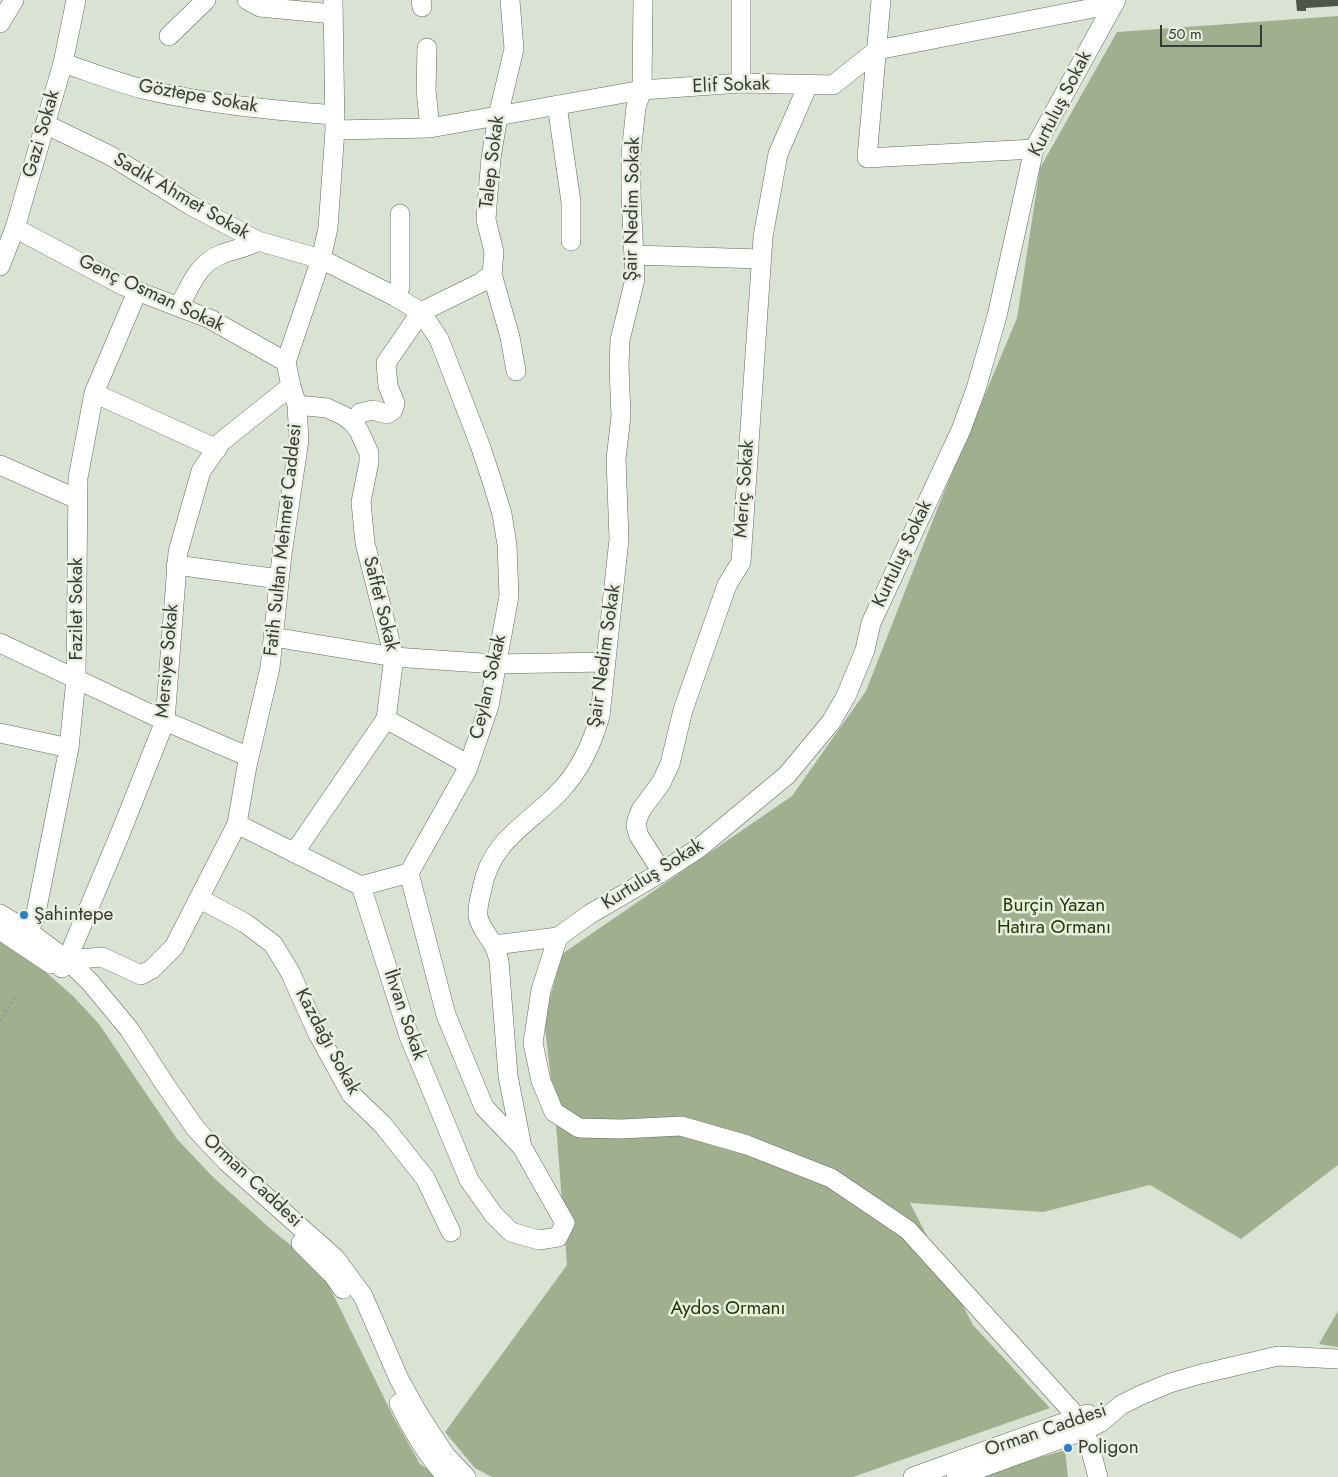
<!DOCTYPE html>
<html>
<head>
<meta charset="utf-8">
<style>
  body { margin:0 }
  #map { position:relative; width:1338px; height:1477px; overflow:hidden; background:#dae2d3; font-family:Jost,sans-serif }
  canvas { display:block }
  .scale { position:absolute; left:1160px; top:25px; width:102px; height:22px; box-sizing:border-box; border:2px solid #383b35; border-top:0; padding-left:6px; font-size:15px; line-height:18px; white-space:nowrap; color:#383b35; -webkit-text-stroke:4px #e8efe0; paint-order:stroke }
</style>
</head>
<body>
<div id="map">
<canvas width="1338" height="1477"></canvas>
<div class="scale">50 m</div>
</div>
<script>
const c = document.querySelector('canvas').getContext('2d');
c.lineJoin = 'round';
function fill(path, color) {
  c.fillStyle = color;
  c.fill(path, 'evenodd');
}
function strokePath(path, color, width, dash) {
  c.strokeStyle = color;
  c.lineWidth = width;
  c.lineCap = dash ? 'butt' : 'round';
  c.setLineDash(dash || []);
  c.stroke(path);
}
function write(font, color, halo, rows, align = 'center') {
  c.font = font + ' Jost,sans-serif';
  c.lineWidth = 5;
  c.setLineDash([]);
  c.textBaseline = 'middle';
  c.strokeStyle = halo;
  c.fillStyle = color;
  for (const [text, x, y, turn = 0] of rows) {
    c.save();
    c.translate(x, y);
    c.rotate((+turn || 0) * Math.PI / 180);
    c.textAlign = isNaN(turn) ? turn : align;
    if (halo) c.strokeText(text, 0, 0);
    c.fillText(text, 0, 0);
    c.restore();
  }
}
fill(new Path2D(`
  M1338 16V1165L1241 1239 1150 1185 1043 1212 910 1203 973 1325 1050 1408 853 1477H492L475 1468 445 1432 567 1265 555 1112 544 1020 562 954 792 796 866 691 940 502 1017 318 1040 168 1117 32Z
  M0 940 31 959 74 997 99 1024 177 1139 213 1177 273 1231 307 1258 328 1284 394 1418 420 1464 439 1477H0Z
  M1338 1311V1347L1319 1344Z
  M1065 1450 1068 1477H974Z`), '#a0b08e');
fill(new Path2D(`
  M1296 0H1338V6L1306 8V11H1297Z`), '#4f5549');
const minor = new Path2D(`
  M247 0 260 7 333 14
  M421 0 422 7
  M881 0 867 158 1034 149
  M0 23 14 0
  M169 36 206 0
  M427 48 426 90 430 128
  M63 63C90 72 116 82 143 89 206 104 271 110 335 115
  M741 83V0
  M557 105 571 202V241
  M45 124 111 156 190 205 258 241 321 259 396 297 421 312 439 339 480 445 491 478 502 514 507 545 509 596 489 706 467 770 409 873 446 1015 484 1107 522 1147
  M335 130 430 128 642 90 741 83 833 85 877 50 1114 4
  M15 228 124 286 210 319 286 362
  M634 255 761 259
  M0 266 15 228 63 63 76 0
  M492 274 510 337 516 371
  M396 297 400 287V214
  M179 307C190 286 198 263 222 254 234 249 246 248 258 241
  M94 393 217 449
  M353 423 360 413 373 410 387 414 393 410 395 403 388 386 386 363 421 312 482 282 492 274 494 252 486 220 487 205 491 158 498 116 514 49 510 0
  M0 465 77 499
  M176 565 279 579
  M273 637 394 657 496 664 606 662
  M0 643 165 721 249 757
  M386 719 469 765
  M0 733 69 748
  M237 824 361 886 409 1036 469 1180 494 1215 511 1232 539 1240 558 1237 565 1223 522 1147 508 1076 499 961C498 956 496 950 494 946 489 936 480 928 478 916 477 908 480 897 482 889 491 839 530 824 561 790 581 769 592 744 600 716L619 539 616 459 621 416 619 366 620 340 635 279 631 195V154L636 107 642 90 643 0
  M294 853 386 719 394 657 365 543 361 502 369 462V453L359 431 353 423 344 416 327 408 297 405
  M662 872 639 836 636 826 637 820 641 810 661 783 670 764 683 710 727 585 741 562 763 237 778 154 808 85
  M361 886 409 873
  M200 899 245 923 273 944 290 972 318 1034 351 1094 383 1125 425 1178 451 1232
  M0 914 28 931 67 960 90 982 129 1029 166 1086 196 1129 227 1162 335 1258 363 1296 399 1379 419 1415 445 1455 466 1477
  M0 930 51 964
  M558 937 541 990 533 1043 541 1081 554 1112 579 1128 621 1129 681 1126 747 1145 831 1178 908 1230 1078 1418 1085 1430 1098 1477
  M22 941 35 918 69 748 76 679 78 478 94 393 137 292
  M494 945 558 937 590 914 662 872 699 848 787 775 831 722 846 696 865 650 871 623 961 430 976 389 997 316 1034 149 1116 0
  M67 960 102 957 141 975 152 969 174 947 237 824 247 766 270 668 282 554 299 440 297 405 291 386 286 362 321 259 328 228 335 130 333 0
  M62 968 67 960 120 834 165 721 178 552 201 471 221 442 291 386
  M301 1243 332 1274 343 1289
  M399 1403C412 1430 426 1455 447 1477
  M913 1477 1088 1414
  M956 1477 1085 1430 1101 1422 1121 1405 1141 1395 1170 1383 1201 1374 1278 1356 1338 1359`);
strokePath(minor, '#636a5d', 20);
strokePath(new Path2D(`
  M0 1021 16 995`), '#959b90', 2.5, [2.5, 2.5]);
strokePath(minor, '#fff', 19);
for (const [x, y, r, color] of [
  [24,915,5,"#2b7dcc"],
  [1068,1448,5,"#2b7dcc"]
]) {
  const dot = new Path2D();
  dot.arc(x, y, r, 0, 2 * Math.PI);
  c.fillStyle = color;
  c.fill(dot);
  strokePath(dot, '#e8efe0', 2);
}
write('19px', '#383b35', '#e8efe0', [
  ["Elif Sokak",731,86,-2],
  ["Göztepe Sokak",198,97,10],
  ["Kurtuluş Sokak",1061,104,-63],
  ["Gazi Sokak",42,134,-74],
  ["Talep Sokak",493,162,-83],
  ["Sadık Ahmet Sokak",181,197,30],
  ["Şair Nedim Sokak",633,209,-89],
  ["Genç Osman Sokak",151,294,25],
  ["Meriç Sokak",745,489,-86],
  ["Fatih Sultan Mehmet Caddesi",284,540,-84],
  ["Kurtuluş Sokak",903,554,-65],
  ["Saffet Sokak",380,604,76],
  ["Fazilet Sokak",77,609,-90],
  ["Şair Nedim Sokak",605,656,-82],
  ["Mersiye Sokak",168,661,-85],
  ["Ceylan Sokak",489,687,-77],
  ["Kurtuluş Sokak",653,875,-32],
  ["İhvan Sokak",404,1015,71],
  ["Kazdağı Sokak",327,1042,62],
  ["Orman Caddesi",252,1181,43],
  ["Orman Caddesi",1046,1431,-19]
]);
write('19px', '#253902', '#e8efe0', [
  ["Burçin Yazan",1054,906],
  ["Hatıra Ormanı",1054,928],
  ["Aydos Ormanı",728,1309]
]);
write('19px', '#383b35', '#e8efe0', [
  ["Şahintepe",34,915],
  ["Poligon",1078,1448]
], 'left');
</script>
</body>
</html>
